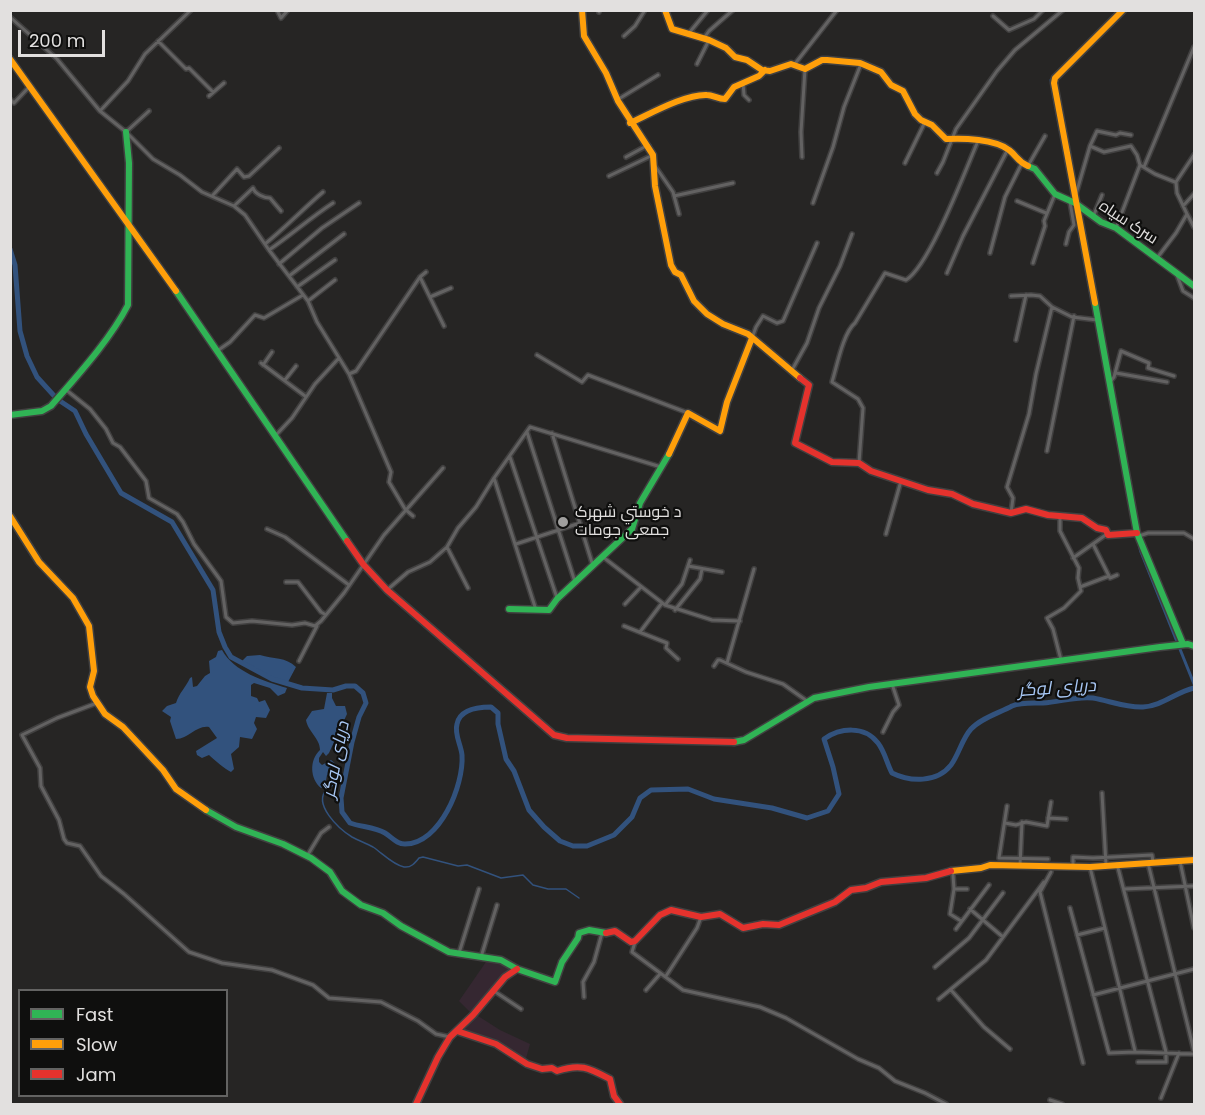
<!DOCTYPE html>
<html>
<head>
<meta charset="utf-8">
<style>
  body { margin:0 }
  #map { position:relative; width:1205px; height:1115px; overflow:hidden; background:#262524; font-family:Poppins,sans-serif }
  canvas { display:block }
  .frame { position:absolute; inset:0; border:12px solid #e2e0df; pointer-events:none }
  .legend { position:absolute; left:18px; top:989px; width:210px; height:108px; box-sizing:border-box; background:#0f0f0e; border:2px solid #636362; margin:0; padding:8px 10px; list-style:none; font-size:18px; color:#e2e0df }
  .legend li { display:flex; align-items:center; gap:12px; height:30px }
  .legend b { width:30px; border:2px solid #636362 }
  .scale { position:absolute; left:18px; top:30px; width:87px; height:27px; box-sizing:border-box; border:3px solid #e2e0df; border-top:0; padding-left:8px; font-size:18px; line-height:21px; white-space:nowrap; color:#e2e0df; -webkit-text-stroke:4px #0f0f0e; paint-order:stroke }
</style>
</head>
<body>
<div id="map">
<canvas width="1205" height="1115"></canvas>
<div class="frame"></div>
<ul class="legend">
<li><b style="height:8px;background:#30b455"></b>Fast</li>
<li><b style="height:8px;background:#ff9f0a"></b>Slow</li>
<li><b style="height:8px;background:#e5322d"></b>Jam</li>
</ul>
<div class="scale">200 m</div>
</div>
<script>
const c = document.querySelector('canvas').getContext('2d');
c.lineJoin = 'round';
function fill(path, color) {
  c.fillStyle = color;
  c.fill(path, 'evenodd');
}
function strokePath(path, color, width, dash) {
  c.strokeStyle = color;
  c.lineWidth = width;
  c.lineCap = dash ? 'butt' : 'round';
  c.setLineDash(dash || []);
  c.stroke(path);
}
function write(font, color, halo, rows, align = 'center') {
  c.font = font + ' Poppins,Cairo,sans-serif';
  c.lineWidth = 4.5;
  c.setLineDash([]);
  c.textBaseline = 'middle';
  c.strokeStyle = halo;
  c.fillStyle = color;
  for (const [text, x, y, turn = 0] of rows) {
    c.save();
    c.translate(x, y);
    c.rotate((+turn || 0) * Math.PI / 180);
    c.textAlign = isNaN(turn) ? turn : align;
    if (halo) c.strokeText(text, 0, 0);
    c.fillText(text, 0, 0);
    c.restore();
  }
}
fill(new Path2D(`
  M488 959H496L517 969 512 972 475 1014 500 1030 530 1044 525 1062 503 1049 457 1031 473 1015 459 1001Z`), '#352731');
fill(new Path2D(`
  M222 650C234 672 264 681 287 688L285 693 278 696 270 688 254 683 251 685V696L257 698 259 702 265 700 270 710 266 718 256 717 254 723 257 729 252 739 240 737 239 747 231 754 234 769 231 772C226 770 213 759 209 755L202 758 197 755 196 751 217 738 209 727C196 725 189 739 176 739L170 721 171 717 162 711 167 706 176 703C179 693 186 687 190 678L192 677 193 687 197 686 205 676 210 673 209 661 216 657 218 651Z
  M260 655C273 659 286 657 296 667L288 682 270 677 241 662 247 656Z
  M327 693H332V698L336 706H345L347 714 329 753 326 756 323 752 319 758V762L322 765 331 760 337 765 332 774 336 780 333 783 330 776 327 775 325 786 321 788C310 779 309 760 320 750 320 738 308 732 306 720L312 711 324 709Z`), '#32527d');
strokePath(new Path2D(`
  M643 136 651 145
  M344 781C339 783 331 785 327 789 312 804 339 829 352 837 359 841 366 843 373 847 382 853 393 865 404 867 411 868 415 863 419 858L423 857 458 866 467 865 501 878 523 875 533 885 548 889H566L579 898`), '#32527d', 1.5);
strokePath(new Path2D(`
  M1106 24 1119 10
  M1060 130 1051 80 1069 61
  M1065 154 1092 301
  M1133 523 1141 552 1194 684`), '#32527d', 3);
strokePath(new Path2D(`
  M10 249 15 265 20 331 27 356 37 377 57 399 75 411 86 434 121 493 172 522 213 590 219 632 225 647 231 657 272 679 302 688 333 690 346 686H355L363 693 366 703 359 717 352 742 341 798 342 812 350 823C361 827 375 827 385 833 392 837 396 844 405 844 440 844 464 785 462 755 461 745 454 734 457 724 460 709 478 707 491 707L498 713V724L506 759 514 771 529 810 544 827 560 841 573 846H587L614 835 632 817 640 798 651 790 688 789 714 799 772 808 807 818 828 811 839 794 833 767 824 739C840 728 864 725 878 743 885 752 887 764 892 773 910 782 937 783 951 765 959 754 962 739 971 729 981 718 999 713 1012 706 1021 702 1033 703 1043 703 1060 702 1076 696 1093 698 1110 701 1127 708 1143 707 1162 706 1176 692 1194 688`), '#32527d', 5);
const street = new Path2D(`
  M277 10 281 18 288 10
  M599 12 600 10
  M993 16 1009 30 1034 19 1043 10
  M10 17 57 59 100 111 126 132 153 159 180 175 202 192 234 206 245 215 269 250 308 301 317 322 349 374 356 371 420 277 426 272
  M689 33 708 10
  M624 36 635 26 645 10
  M704 38 709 31 733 10
  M158 41 186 69 189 68 213 92
  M697 64 709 40
  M794 65 837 10
  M743 83 744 95 749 100
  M209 96 224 83
  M10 99 14 103 30 86
  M617 100 658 75
  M100 111 128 81 145 54 191 10
  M126 132 149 111
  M1090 146 1104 152 1131 146 1137 155 1140 165
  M626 157 648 145
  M802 157 801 132 805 69
  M905 163 925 122
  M1029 164 1045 136
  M655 166 673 192 679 214
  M1144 167 1194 47
  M937 173 943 162 956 129 997 71 1015 50 1063 10
  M609 176 653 155
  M1076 194 1090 146 1097 131 1116 135 1120 133 1131 135
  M213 195 237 169 244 177 249 176 279 148
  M674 196 733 183
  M1017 201 1046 213
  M813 203 833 147 844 107 861 64
  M234 206 253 188C255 194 264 198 270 198L281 211
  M1183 206 1194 194
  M1187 214 1194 227
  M1093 217 1102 195
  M1116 228 1140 165 1155 174 1175 182
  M265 244C286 227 303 209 323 192
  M1066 244 1069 232 1074 225 1070 202
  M269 250C291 235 310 218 333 203
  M990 253 1005 197 1022 163
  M1157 258 1176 233 1187 214 1177 193 1176 182 1194 155
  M1033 263 1045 226 1044 221 1055 194
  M279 264 322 228 359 203
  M947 273 963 236 1008 149
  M1177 275 1183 291 1194 298
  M289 276 344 234
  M420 277 444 326
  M297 287 335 260
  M1011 296 1031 295 1040 296 1052 307 1072 317 1097 320
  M430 297 451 288
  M308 301 335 280
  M752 338 756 327 763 316 777 323 783 321 817 243
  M1016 340 1026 295
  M217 351 230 342 255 315 264 318 303 295
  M537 355 582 382 588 375 688 413
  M261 363 305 396
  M263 365 272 352
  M792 370 807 343 819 308 840 266 852 234
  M1116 373 1167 382
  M349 374 391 472 389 482 405 509 413 516
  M285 380 296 366
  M1110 382 1114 377 1121 351 1149 363 1148 368 1174 376
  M65 389 90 409 106 429 113 443 120 447 146 481 149 498 177 514 183 522 194 544 221 581 226 617 233 623 252 621 292 625 305 623 315 626 321 621
  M527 432 575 582
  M552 433 593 566
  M276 435 292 418 315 384 339 358
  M1047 451 1074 316
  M510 457 557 598
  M859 463 863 408 858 399 832 382C837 366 843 333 855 323L885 273 906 280C930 265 965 171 978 141
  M494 478 536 610
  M1011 513 1013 498 1007 487 1029 414 1036 374 1052 307
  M1060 516V531L1079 568 1078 578 1081 591 1064 608 1047 618 1053 629 1061 660
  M267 529 285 537 349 585
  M886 534 901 481
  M1139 536 1148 533H1184L1194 539
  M516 544 580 523
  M1093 544 1110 578 1117 575
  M447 547 468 588
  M603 557 665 605 712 620 740 621
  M1073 558 1107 534
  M688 566 722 572
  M286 582H298L321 612 326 615
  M1080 587 1109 576
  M387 590 408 572 430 562 447 547 458 528 476 507 494 478 530 427 661 467
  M625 604 641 587
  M665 605 682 584 690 560
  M675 610 700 579 702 569
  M321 621 344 593 384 535 443 468
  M624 626 667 643 666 648 678 659
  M640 632 662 603
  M299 661 317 626
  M727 663 754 569
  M714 666 718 660H720L746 672 783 684 807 701
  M97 703 57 718 22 735 40 768 41 786 59 820 64 839 67 843 80 846 101 876 124 894 189 952 222 963 272 970 313 985 329 998 381 1002 418 1021 436 1034 450 1037
  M883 732 893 712 899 705 892 684
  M1102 793 1106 865
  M1007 806 999 858 1048 859
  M1048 818 1066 819
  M1005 823 1016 825 1026 822 1047 826 1051 802
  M307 856 321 833 329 827
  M1180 861 1194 928
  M1148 863 1194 1051
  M1117 864 1166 1052V1062H1138
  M1020 865 1022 822
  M1073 866V857L1093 858 1152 855 1153 862
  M1090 867 1135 1051
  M1051 872 1040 892 1083 1063
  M953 875 954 889 950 914 961 921
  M954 889H967
  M1124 889 1194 886
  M1070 908 1109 1053 1135 1052 1194 1054
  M970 909 1003 937
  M956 929 989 885
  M1077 935 1105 928
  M635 942 632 952 683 990 760 1007 786 1018 858 1059 879 1068 895 1081 925 1093 946 1104
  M459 953 479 889
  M481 957 497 905
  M935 967 969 938 1003 893
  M666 976 697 928 701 917
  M646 990 660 974
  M951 990 984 1027 1010 1049
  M494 991 521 1009
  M1093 995 1194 969
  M584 997 583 982 594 962 602 933
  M939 999 986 960 1044 882
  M1161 1098 1179 1053
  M1050 1100 1062 1104`);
const fast = new Path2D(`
  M1028 166 1035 169 1055 194 1075 203 1101 222 1116 228 1194 286
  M176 291 347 541
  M1095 303 1137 533 1183 644
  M10 415 42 411 51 406C77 376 110 340 128 305L129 163 126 132
  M509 609 549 610 557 599 632 529 640 503 669 454
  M734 742 744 740 814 698 869 687 1160 647 1188 644 1194 646
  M206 810 236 827 283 844 311 858 330 872 342 891 361 905 383 913 401 926 449 952 501 960 517 969 555 982 562 962 578 938 579 933 589 930 606 933`);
const slow = new Path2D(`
  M582 10 584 36 606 73 618 101 653 155 655 186 671 265 675 272 681 275 694 301 707 314 723 324 748 334 800 378
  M665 10 672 29 709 40 726 48 735 57 747 60 762 70 770 71 791 64 805 69 822 60H827L860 63 881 72 891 85 903 91 915 114 921 120 932 125 946 139C963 138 995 139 1009 150 1017 156 1017 161 1028 166
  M10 59 176 291
  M630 123C650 114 685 94 707 95 713 95 718 99 725 99L734 87 759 76 765 70
  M1095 303 1054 83 1055 78 1123 10
  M669 454 688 413 720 431 727 402 752 338
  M10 516 39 562 73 598 89 626 94 671 90 687 93 696 105 714 123 727 163 770 176 789 206 810
  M951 871 981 868 990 865 1090 867 1194 860`);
const jam = new Path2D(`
  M800 378 809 385 795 443 832 462 859 463 871 471 928 490 952 494 973 504 1011 513 1026 509 1048 515 1082 518 1097 528 1106 530 1108 535 1137 533
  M347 541 363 564 387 590 554 735 567 738 734 742
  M606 933 615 931 631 942 635 941 660 915 671 910 701 917 720 914 743 928 763 924 779 925 835 902 851 890 866 888 881 882 926 878 951 871
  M457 1031 496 1044 527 1064 542 1069 552 1068 557 1071C581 1063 589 1068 610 1079L614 1096 620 1104
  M416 1104 438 1057 450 1037 473 1015 505 977 517 969`);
strokePath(street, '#414040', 6);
strokePath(fast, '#414040', 9);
strokePath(slow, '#414040', 9);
strokePath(jam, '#414040', 9);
strokePath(street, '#636262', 3);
strokePath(fast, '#30b455', 6);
strokePath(slow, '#ff9f0a', 6);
strokePath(jam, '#e5322d', 6);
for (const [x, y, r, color] of [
  [563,522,6,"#a09f9e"]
]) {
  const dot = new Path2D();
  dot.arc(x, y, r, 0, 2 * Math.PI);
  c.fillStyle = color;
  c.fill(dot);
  strokePath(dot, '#0f0f0e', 2);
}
write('16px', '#e2e0df', '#0f0f0e', [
  ["سرک سیاه",1128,223,33]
]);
write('16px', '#e2e0df', '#0f0f0e', [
  ["د خوستي شهرک",575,513],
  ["جمعی جومات",575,531]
], 'left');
write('italic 18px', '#a7c6f3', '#0f0f0e', [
  ["دریای لوگر",1057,689,-4],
  ["دریای لوگر",337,760,-79]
]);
</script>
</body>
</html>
